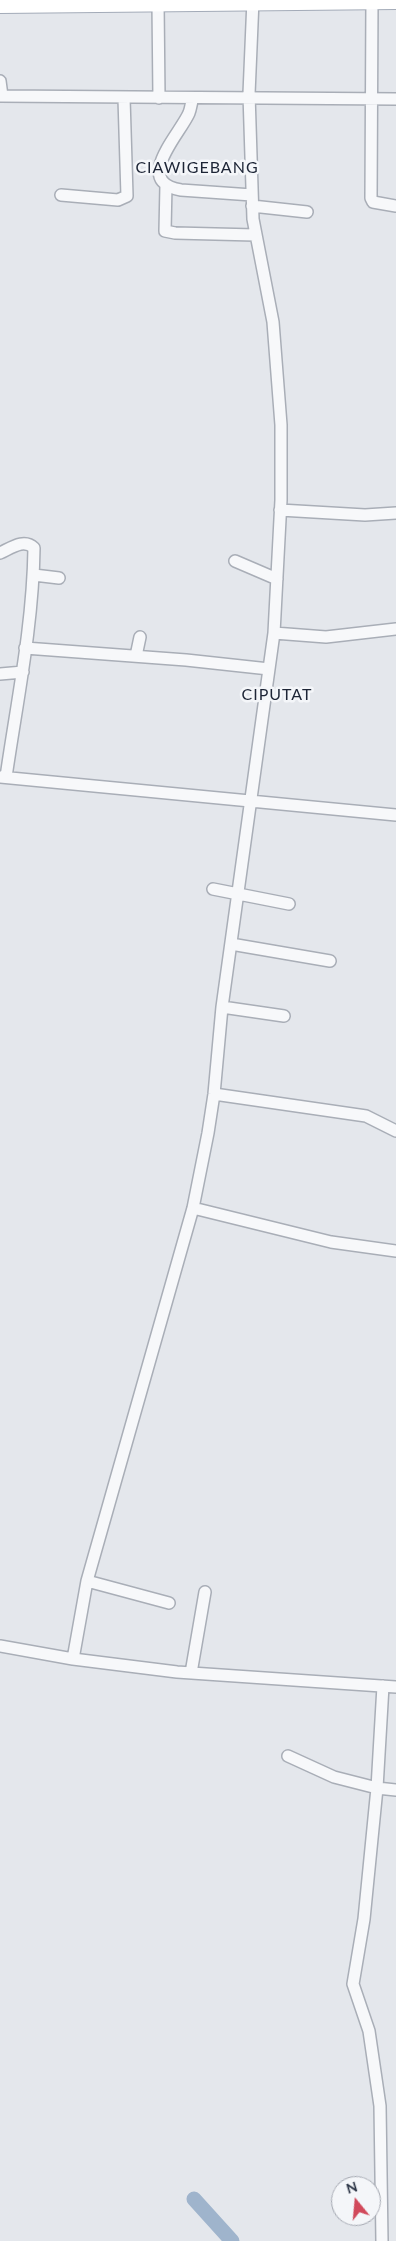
<!DOCTYPE html>
<html>
<head>
<meta charset="utf-8">
<style>
  body { margin:0 }
  #map { position:relative; width:396px; height:2241px; overflow:hidden; background:#e4e7ec; font-family:Lato,sans-serif }
  canvas { display:block }
  .north { position:absolute; left:331px; top:2176px; width:50px; height:50px; box-sizing:border-box; background:#f4f6f9; border:1px solid #a4a8b1; border-radius:50%; rotate:343deg; font-size:14px; font-weight:700; line-height:20px; text-align:center; color:#2b3445 }
  .north::after { content:''; display:block; margin:auto; width:18px; height:22px; background:#d1495b; clip-path:polygon(50% 0,100% 100%,50% 72%,0 100%) }
</style>
</head>
<body>
<div id="map">
<canvas width="396" height="2241"></canvas>
<div class="north">N</div>
</div>
<script>
const c = document.querySelector('canvas').getContext('2d');
c.lineJoin = 'round';
function strokePath(path, color, width, dash) {
  c.strokeStyle = color;
  c.lineWidth = width;
  c.lineCap = dash ? 'butt' : 'round';
  c.setLineDash(dash || []);
  c.stroke(path);
}
function write(font, color, halo, rows, align = 'center') {
  c.font = font + ' Lato,sans-serif';
  c.lineWidth = 5;
  c.setLineDash([]);
  c.textBaseline = 'middle';
  c.strokeStyle = halo;
  c.fillStyle = color;
  for (const [text, x, y, turn = 0] of rows) {
    c.save();
    c.translate(x, y);
    c.rotate((+turn || 0) * Math.PI / 180);
    c.textAlign = isNaN(turn) ? turn : align;
    if (halo) c.strokeText(text, 0, 0);
    c.fillText(text, 0, 0);
    c.restore();
  }
}
strokePath(new Path2D(`
  M194 2199 232 2241`), '#9fb4cc', 15);
const minor = new Path2D(`
  M372 0 371 198 373 202 396 206
  M158 3 159 98
  M0 81 2 96
  M0 96 396 99
  M193 98C191 103 191 108 189 113 180 134 132 182 181 190L252 195
  M166 185 165 231 175 233 255 235
  M61 195 118 200 127 196 124 98
  M252 206 307 212
  M280 510 365 515 396 513
  M0 553C11 548 24 538 34 548 33 625 17 701 6 777
  M235 561 277 579
  M34 575 59 578
  M274 633 326 637 396 629
  M25 648 186 660 269 669
  M136 656 140 637
  M0 674 23 672
  M0 777 396 815
  M213 889 289 904
  M231 944 330 961
  M222 1007 284 1016
  M214 1094 366 1116 396 1131
  M193 1208 331 1242 396 1251
  M87 1581 169 1603
  M0 1646 73 1659 177 1672 396 1687
  M73 1659 87 1581 193 1208 208 1133 214 1094 222 1007 274 633 281 500V425L273 322 253 219 249 94 253 0
  M191 1673 205 1592
  M288 1756 334 1777 377 1788 396 1790
  M382 2241 380 2106 369 2031 353 1984 364 1919 377 1788 383 1686`);
const major = new Path2D(`
  M0 6 396 2`);
strokePath(minor, '#a9aeb7', 14);
strokePath(major, '#a3abb8', 16);
strokePath(minor, '#f7f8fa', 11);
strokePath(major, '#fff', 14);
c.letterSpacing = '1px';
write('16px', '#1d2536', '#f4f6f9', [
  ["CIAWIGEBANG",197,168],
  ["CIPUTAT",277,695]
]);
c.letterSpacing = '0px';
</script>
</body>
</html>
